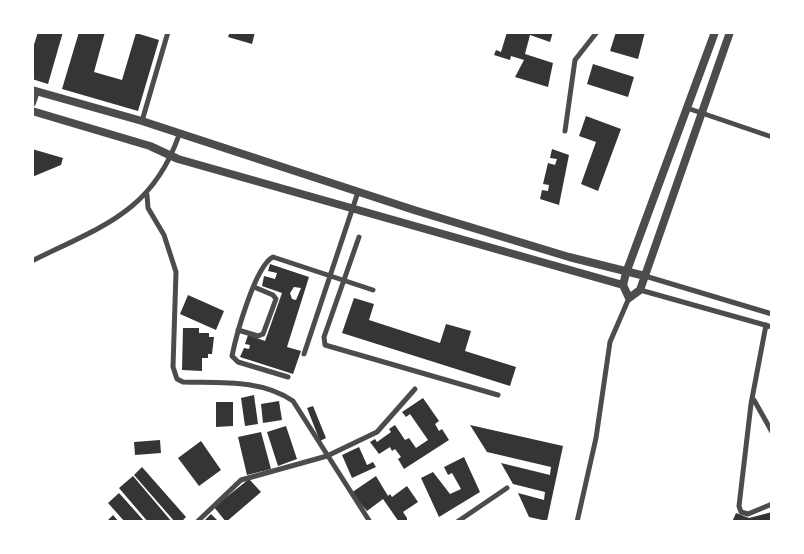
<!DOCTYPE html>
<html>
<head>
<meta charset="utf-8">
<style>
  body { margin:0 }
  #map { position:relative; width:804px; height:554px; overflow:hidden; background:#fff; font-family:Arial,sans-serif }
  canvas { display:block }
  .frame { position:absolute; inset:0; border:34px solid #fff; pointer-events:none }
</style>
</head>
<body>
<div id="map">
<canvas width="804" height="554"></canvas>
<div class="frame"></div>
</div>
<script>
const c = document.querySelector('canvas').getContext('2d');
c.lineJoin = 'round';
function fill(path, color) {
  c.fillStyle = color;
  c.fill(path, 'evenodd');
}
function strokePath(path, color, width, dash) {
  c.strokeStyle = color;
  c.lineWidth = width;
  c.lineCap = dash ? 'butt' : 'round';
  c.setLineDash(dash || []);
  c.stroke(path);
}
fill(new Path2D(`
  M38 32H63L48 84 32 79V51Z
  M79 32H105L94 72 122 80 136 33 159 40 138 111 62 89Z
  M230 32H255L252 44 228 37Z
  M507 32H553L550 42 530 35 525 54 553 63 548 87 515 77 524 60 511 56 510 60 494 55 496 50 501 52Z
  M616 32H645L638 59 610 51Z
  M593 64 634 77 628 97 587 84Z
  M586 116 621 129 598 191 581 184 596 142 579 136Z
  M32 149 63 158 61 165 32 177Z
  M552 149 569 155 559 205 540 199 542 190 548 191 549 185 543 184 548 163 555 165 557 159 550 158Z
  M270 264 309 277 287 347 301 351 293 374 240 357 244 348 249 349 250 345 245 344 248 335 265 341 282 293 262 286 264 276 275 279 277 273 268 271ZM294 287 301 288 296 300 292 299 290 293Z
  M188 295 224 311 216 330 180 314Z
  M354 298 374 304 369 320 440 343 446 324 471 331 465 351 516 367 510 386 342 333Z
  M183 328H199V333H209V337H214L212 354H208V358H202V371L182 370Z
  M254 395 258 424 245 426 241 398Z
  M423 398 439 421 435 424 439 431 442 429 449 440 404 469 398 459 401 457 395 449 392 451 390 447 379 454 370 442 375 439 377 442 391 432 389 429 395 425 405 440 409 438 416 448 428 440 410 414 406 417 402 412Z
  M279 401 282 420 263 423 261 404Z
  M216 402H233V426L216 427Z
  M313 406 326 438 320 441 307 408Z
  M470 425 563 446 547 521 529 517 518 493 544 500 545 492 513 484 501 463 550 475 551 467 487 452Z
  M286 426 297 459 278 466 267 432Z
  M261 432 271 469 247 475 238 437Z
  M160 440 161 453 135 455 134 442Z
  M201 441 221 470 199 486 178 458Z
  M359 447 367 465 373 462 376 467 352 478 342 455Z
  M464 457 480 492 439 517 421 478 433 472 450 494 461 489 452 473 448 475 444 467Z
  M142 467 186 517 181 522H175L134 475Z
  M133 476 172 522H148L119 488Z
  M376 476 388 496 390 494 392 497 407 486 418 502 403 512 407 518V522H399L383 499 367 511 351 493Z
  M249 479 261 492 226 522 214 507Z
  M119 493 145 522H125L108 503Z
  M772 512V522H732L736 513 749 518Z
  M211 514 219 522H203Z
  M113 515 119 522H106Z`), '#353535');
strokePath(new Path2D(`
  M687 108 772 137
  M142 121 168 32
  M565 131 575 60 597 32
  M147 195 148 208 164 235 176 272 173 367 177 379 183 382C220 383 261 379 293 401L370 522
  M359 237 324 337 325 345 498 395
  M32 261C100 227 152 213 179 135
  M645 276 772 314
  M640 290 772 327
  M766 325 751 404 739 506 741 512 748 514 772 504
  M238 330 258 336 263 334 276 299 273 295 254 287
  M304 354 358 192
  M288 377 238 362 232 356C236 336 255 266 273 257L373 290
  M754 400 772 432
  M197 522 241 480 327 456 377 432 415 389
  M457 522 507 488
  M577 522 596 438 610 342 629 298`), '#4c4c4c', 5);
strokePath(new Path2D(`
  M715 32 626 273 623 285 629 298 640 290 730 32
  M32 90 142 121 414 210 569 257 645 276
  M32 103 36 91
  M32 111 150 146 178 159 623 285`), '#4c4c4c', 8);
</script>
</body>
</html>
